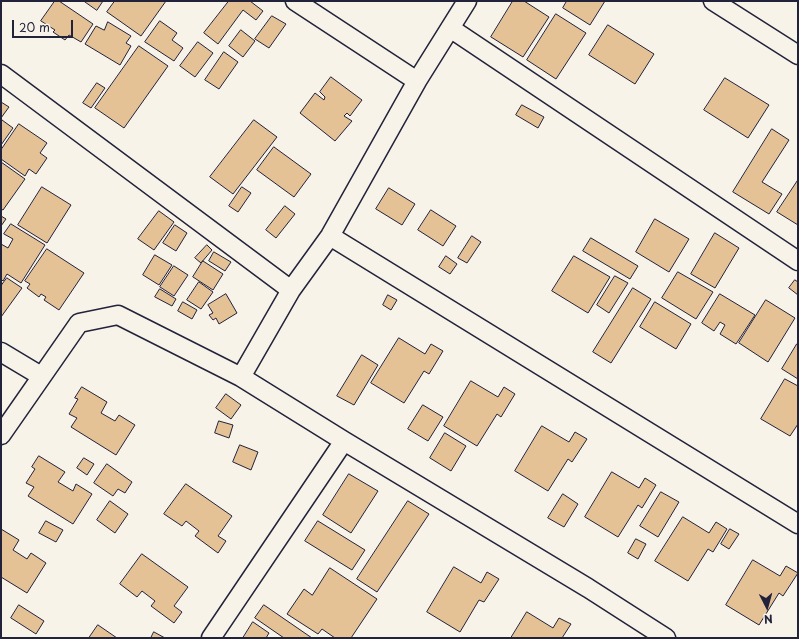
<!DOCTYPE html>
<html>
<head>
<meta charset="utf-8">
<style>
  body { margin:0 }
  #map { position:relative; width:799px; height:639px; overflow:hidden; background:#f7f3e8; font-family:"Playpen Sans",sans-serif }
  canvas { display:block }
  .frame { position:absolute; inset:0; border:2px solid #22223b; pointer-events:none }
  .north { position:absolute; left:747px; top:587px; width:40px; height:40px; -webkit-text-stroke:3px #f7f3e8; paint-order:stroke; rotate:174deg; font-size:11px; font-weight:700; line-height:16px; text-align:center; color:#22223b }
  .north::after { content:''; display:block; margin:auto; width:14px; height:18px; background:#22223b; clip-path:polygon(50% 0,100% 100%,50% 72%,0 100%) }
  .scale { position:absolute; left:12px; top:20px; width:61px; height:18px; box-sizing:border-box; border:2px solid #22223b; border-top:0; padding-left:5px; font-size:12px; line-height:14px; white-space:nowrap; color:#22223b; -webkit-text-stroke:3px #f7f3e8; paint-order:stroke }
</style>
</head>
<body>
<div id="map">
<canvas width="799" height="639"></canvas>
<div class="frame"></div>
<div class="north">N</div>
<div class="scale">20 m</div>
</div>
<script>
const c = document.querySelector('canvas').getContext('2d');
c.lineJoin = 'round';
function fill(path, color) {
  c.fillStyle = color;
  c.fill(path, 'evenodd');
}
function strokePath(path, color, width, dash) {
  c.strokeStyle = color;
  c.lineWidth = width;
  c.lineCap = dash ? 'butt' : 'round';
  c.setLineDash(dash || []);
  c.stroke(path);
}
const building = new Path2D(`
  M55 1H59L93 24 81 42 69 35 65 40 53 32 55 30 41 21Z
  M84 1H103L97 10Z
  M115 1H166L141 36 107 12Z
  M229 1H250L263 11 256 20 243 10 218 44 204 33Z
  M513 1H524L549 17 523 57 491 37Z
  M567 1H605L590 25 563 8Z
  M556 14 586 33 556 79 527 60Z
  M272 16 286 24 269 48 255 39Z
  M160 21 177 33 172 40 183 48 174 61 145 42Z
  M108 22 131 36 126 43 131 46 120 65 85 44 96 26 104 30Z
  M608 25 654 54 635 84 589 55Z
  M241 30 255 41 243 57 229 46Z
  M198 42 213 53 195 77 180 66Z
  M139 46 168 66 124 128 95 108Z
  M224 52 238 62 219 89 205 80Z
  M331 77 362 100 350 116 347 113 344 116 352 121 335 141 300 113 315 93 324 100 325 97 320 92Z
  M725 78 769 105 748 138 704 110Z
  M97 83 105 88 91 108 83 103Z
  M1 102 9 107 1 118Z
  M522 105 544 117 538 128 516 115Z
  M2 120 13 128 1 145V122Z
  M254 120 277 137 233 194 210 177Z
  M19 124 47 143 40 153 47 158 36 174 29 169 25 176 1 159V150Z
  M772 129 789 140 762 182 782 194 769 214 733 192Z
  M274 147 311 174 294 197 257 170Z
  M1 162 25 179 3 210 1 209Z
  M798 180V225L777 212Z
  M42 187 71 205 47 243 18 225Z
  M242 187 251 193 238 212 229 206Z
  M389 188 415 204 402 225 376 209Z
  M285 206 295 214 276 238 266 230Z
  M431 210 456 226 443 246 418 230Z
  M159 211 174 222 154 250 138 239Z
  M1 216 6 219 1 226Z
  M655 219 689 239 669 272 636 252Z
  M11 224 45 245 21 283 7 274 3 281 1 279V244L8 248 13 239 4 234Z
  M175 225 187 233 176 251 163 243Z
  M715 233 739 248 715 288 691 274Z
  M472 236 481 242 467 263 458 258Z
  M591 238 638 266 630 279 583 251Z
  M207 245 212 250 201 263 195 258Z
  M47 249 84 273 59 310 44 300 46 297 41 294 39 297 27 288 30 284 25 281Z
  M214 252 231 262 225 271 209 261Z
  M155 255 172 265 159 285 143 275Z
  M446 256 457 264 450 274 439 267Z
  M574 256 610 277 588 313 552 291Z
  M203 261 223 274 213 290 193 277Z
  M174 266 188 275 174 296 160 287Z
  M678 272 713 292 696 319 662 298Z
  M615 276 628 283 609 313 597 305Z
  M7 278 22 288 1 317V286Z
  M795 280 798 282V295L789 288Z
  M199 282 213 292 201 309 187 300Z
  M633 288 651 299 611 363 593 352Z
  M160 289 176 299 172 306 155 297Z
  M226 294 237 313 219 324 216 318 213 320 209 315 213 313 208 305Z
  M720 294 755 315 736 344 720 334 725 325 720 322 714 331 702 323Z
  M388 295 397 300 391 310 383 305Z
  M766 300 795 318 768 362 739 343Z
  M183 302 197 310 192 319 178 311Z
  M655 302 691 324 676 349 640 327Z
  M399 338 425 354 431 344 443 351 429 374 424 371 404 403 371 383Z
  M797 344H798V379L782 369Z
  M362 355 378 365 354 405 337 396Z
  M785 379 798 386V424L790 436 761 419Z
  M471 381 498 397 504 387 515 394 501 417 497 414 477 446 444 426Z
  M82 387 107 402 101 413 115 421 119 415 135 425 116 455 71 427 77 418 69 414 78 399 75 398Z
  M226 394 241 405 231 419 216 408Z
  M423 405 443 417 428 441 408 429Z
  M219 421 233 425 229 438 215 433Z
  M542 426 569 442 575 432 587 439 572 462 568 459 548 491 515 471Z
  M445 433 466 446 451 471 430 458Z
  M240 445 258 452 251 470 233 462Z
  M39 456 65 472 58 482 73 491 76 484 92 494 73 524 28 496 34 487 26 483 35 469 32 467Z
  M84 458 94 464 87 475 77 468Z
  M107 464 132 482 125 493 118 489 113 496 94 483Z
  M612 472 639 488 645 478 656 485 642 508 638 505 618 537 585 517Z
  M349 474 378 491 351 533 323 515Z
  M186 484 232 516 218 536 226 541 218 553 195 536 199 531 186 521 182 526 164 514Z
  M661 492 679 502 658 537 640 526Z
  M563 494 578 504 564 527 548 518Z
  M110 501 128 514 115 533 97 520Z
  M408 501 429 514 377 592 357 579Z
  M683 517 709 533 716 522 727 529 713 552 708 549 688 581 655 561Z
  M46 521 63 530 56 542 39 533Z
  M318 521 365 550 352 570 305 541Z
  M1 529 19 540 13 550 27 559 31 553 46 563 27 593 1 577Z
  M730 529 739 534 729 549 721 544Z
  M636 539 646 544 638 559 628 553Z
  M142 554 188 587 174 606 182 612 174 623 151 606 155 601 142 591 137 597 120 584Z
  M753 560 780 576 786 566 798 573 783 596 779 593 759 625 726 605Z
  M454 567 481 583 487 572 499 579 484 602 479 600 460 632 427 612Z
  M330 568 377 599 351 638H335L322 629 318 634 287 614 304 589 312 595Z
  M19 605 44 621 36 634 11 618Z
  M264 605 312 638H284L255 618Z
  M527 612 553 628 559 618 571 624 562 638H511Z
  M253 622 269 633 266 638H243Z
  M98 625 117 638H89Z
  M154 632 165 638H151Z`);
fill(building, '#e5c196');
strokePath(building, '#22223b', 1);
const street = new Path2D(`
  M295 1 417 81
  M713 1 798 55
  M450 28 798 261
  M1 74 291 290
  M330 236 798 524
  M1 352 41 376
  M241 377 291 290 330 236 417 81 467 1
  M1 435 79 323 118 315 241 377 344 441 588 588 666 638
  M211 638 344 441`);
strokePath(street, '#22223b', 21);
strokePath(street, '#f7f3e8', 18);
</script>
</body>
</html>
